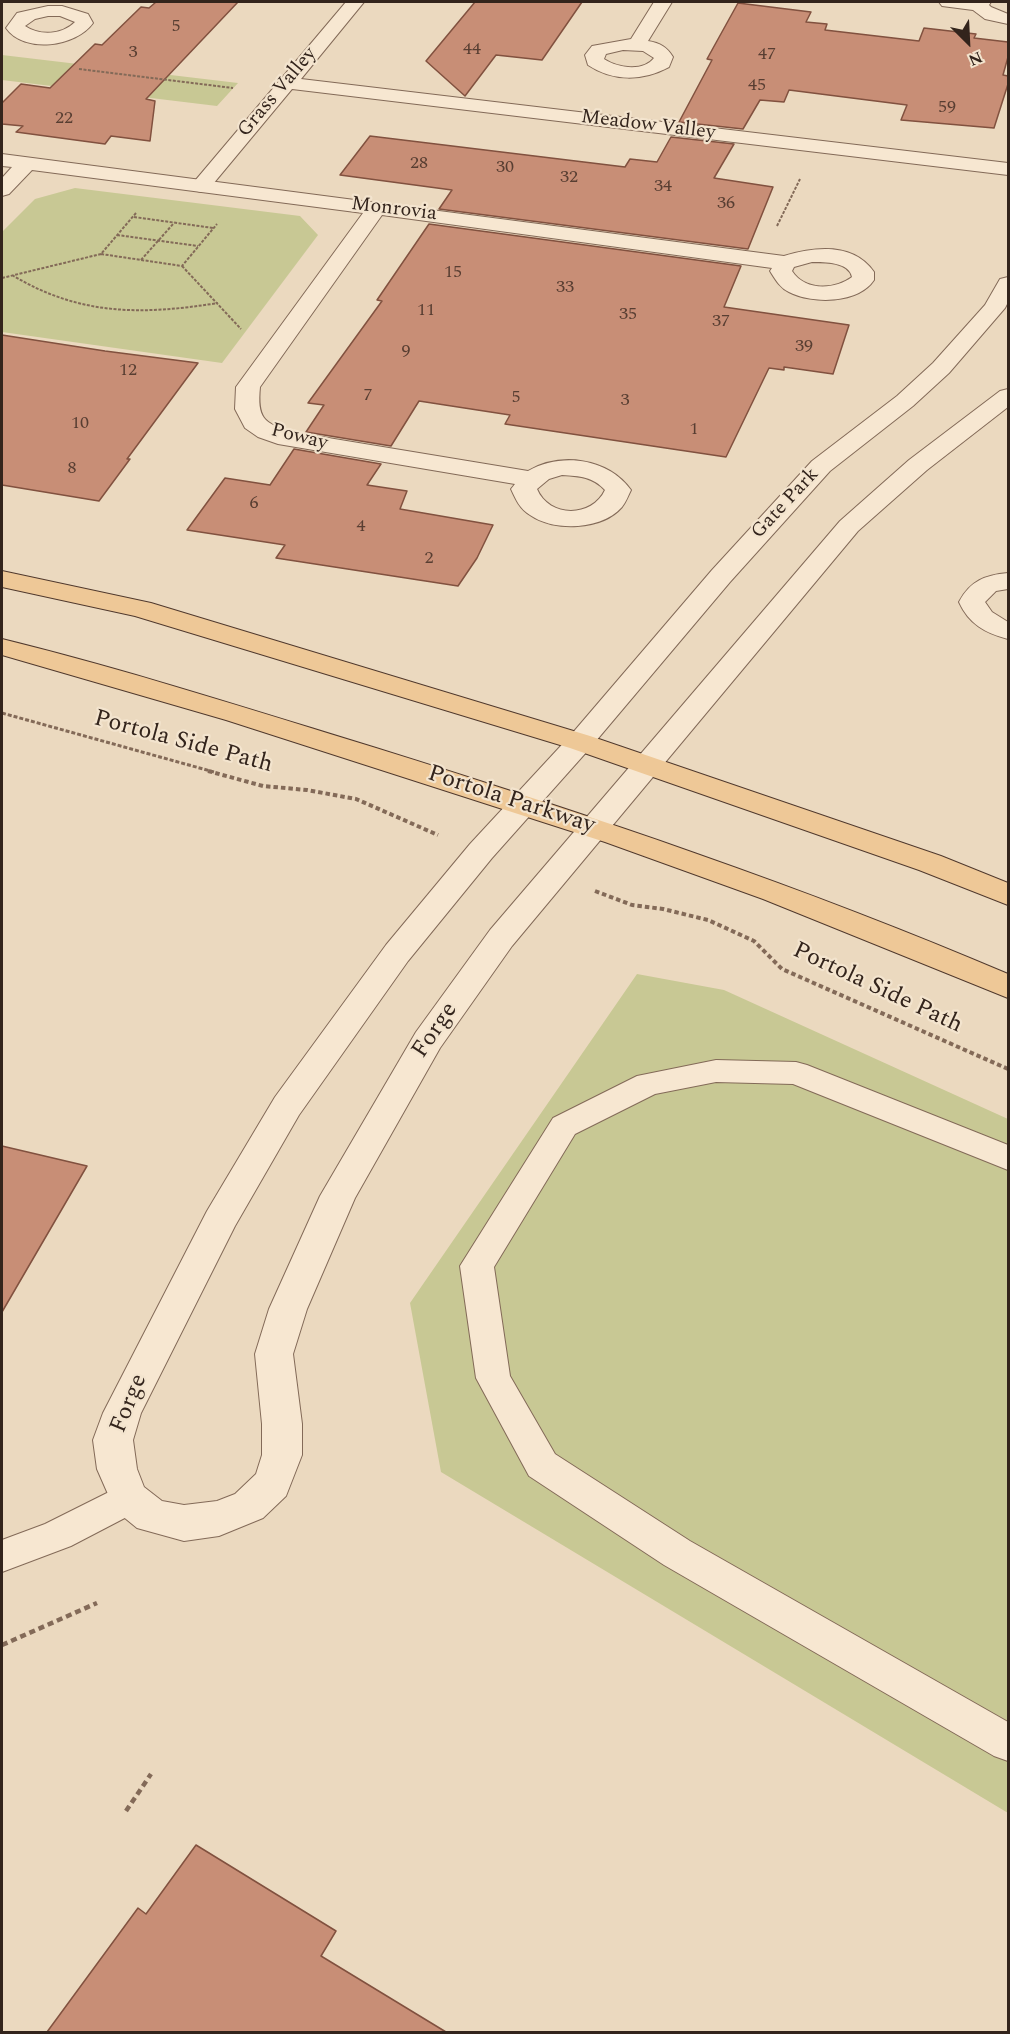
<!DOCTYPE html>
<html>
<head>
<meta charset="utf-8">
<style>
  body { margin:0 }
  #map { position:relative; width:1010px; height:2034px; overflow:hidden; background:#ebd9bf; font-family:Spectral,serif }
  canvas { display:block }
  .frame { position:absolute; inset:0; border:3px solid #33241c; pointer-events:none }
  .north { position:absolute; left:938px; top:12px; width:60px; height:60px; -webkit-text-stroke:4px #f3e4ce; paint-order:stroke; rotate:156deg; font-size:16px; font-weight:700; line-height:24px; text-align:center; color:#33241c }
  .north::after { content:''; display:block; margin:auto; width:21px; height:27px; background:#33241c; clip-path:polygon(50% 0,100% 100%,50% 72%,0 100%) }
</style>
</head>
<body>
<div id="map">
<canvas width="1010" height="2034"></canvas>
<div class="frame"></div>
<div class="north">N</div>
</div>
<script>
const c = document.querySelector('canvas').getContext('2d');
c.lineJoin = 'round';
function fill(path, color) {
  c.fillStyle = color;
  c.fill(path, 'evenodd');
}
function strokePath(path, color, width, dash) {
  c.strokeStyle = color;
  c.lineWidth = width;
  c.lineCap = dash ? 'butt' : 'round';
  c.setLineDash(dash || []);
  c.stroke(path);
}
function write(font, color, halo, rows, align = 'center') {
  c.font = font + ' Spectral,serif';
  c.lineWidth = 4.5;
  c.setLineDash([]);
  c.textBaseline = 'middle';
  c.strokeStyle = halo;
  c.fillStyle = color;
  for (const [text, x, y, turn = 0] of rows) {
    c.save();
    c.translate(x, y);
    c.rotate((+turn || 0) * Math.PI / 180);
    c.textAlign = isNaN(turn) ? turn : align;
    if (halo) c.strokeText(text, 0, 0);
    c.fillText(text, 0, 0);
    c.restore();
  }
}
fill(new Path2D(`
  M2 55 238 83 217 106 2 80Z
  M75 188 300 216 318 235 222 363 2 332V232L35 199Z
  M637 974 724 990 1008 1119V1813L441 1472 410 1303Z`), '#c8c894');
const building = new Path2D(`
  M156 2H238L146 99 155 101 150 141 111 136 105 144 16 132 23 126 2 124V103L21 84 50 88 95 44 102 45 141 7 149 8Z
  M475 2H582L542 60 496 55 465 96 426 61Z
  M738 3 811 12 806 22 827 24 825 30 919 41 924 28 976 34 974 38 1008 42V57L1003 75 1008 76V84L994 128 901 120 907 105 789 90 784 102 760 100 743 129 679 122 712 60 707 59Z
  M370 136 625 167 630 159 657 162 671 137 734 144 714 178 773 187 748 249 439 209 452 190 340 175Z
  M429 224 741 266 724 307 849 325 833 374 784 367V370L769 368 726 457 505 424 510 415 419 401 391 446 306 432 324 405 308 403 382 301 377 300Z
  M2 335 105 351 198 363 127 459H130L99 501 2 485Z
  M294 449 381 464 367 485 407 491 400 509 493 525 477 558 458 586 276 558 285 545 187 530 225 478 270 485Z
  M2 1146 87 1166 2 1312Z
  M196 1845 336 1931 321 1956 446 2032H47L138 1908 146 1914Z`);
fill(building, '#c88e76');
strokePath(building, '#81513f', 1.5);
const service = new Path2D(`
  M716 1060 796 1062 807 1065 1008 1145V1170L793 1084 716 1082 655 1094 575 1134 494 1267 510 1376 555 1454 690 1541 1008 1722V1761L994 1756 664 1565 529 1476 476 1378 460 1266 553 1118 637 1076Z
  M129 1482 142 1487 147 1498 142 1509 71 1546 2 1572V1540L45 1524Z`);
const minor = new Path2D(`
  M654 2H672L648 41C660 43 667 47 673 57L669 67C643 81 613 82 588 65L585 55 592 46 631 39ZM623 50 643 51 654 58C643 72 618 68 604 59L606 54Z
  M939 2H991L989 5 991 7 1008 14V24L985 19 973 10 942 6Z
  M48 6H62L88 14 93 23C76 47 24 54 6 28L17 13ZM48 16H60L75 22C62 35 40 36 25 26L35 19Z
  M2 154 784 256C814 247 853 242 874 272V280C858 304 812 304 789 292 780 288 775 279 770 271L772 268 382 215 260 387C257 418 263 423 292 432L528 471C561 452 608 458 631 490 628 496 626 502 622 507 602 530 554 532 530 515 520 509 516 500 511 489L515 484 278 444 258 437 245 428 235 409 236 387 363 213 32 170 9 194 2 196V178L12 167 2 166ZM812 262C825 262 849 262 852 277 834 290 805 291 792 271L794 267ZM562 475C580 476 593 477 605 490 592 518 549 518 537 489L549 479Z
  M1008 573V589L996 591 985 602 992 612 1008 622V639C985 633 969 624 959 602 970 581 985 575 1008 573Z`);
const tertiary = new Path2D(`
  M346 2H364L301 79 1008 163V175L292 89 208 190 201 192 194 190 191 186 194 182Z
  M1008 277V302L1005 308 949 373 913 406 830 471 730 582 590 748 492 858 408 961 299 1115 235 1226 141 1413 133 1440 137 1469 144 1487 162 1501 184 1505 217 1501 235 1494 256 1474 262 1455V1424L255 1354 269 1309 320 1196 416 1032 490 930 840 521 909 460 1000 391 1008 389V407L927 470 858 531 512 946 440 1048 355 1198 307 1309 293 1354 302 1424V1455L286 1496 263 1518 219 1536 184 1541 137 1528 115 1510 97 1469 93 1440 103 1413 207 1211 275 1097 386 945 470 844 570 736 712 570 812 461 897 396 933 363 985 305 1000 279Z`);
const primary = new Path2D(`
  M2 571 151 603 590 736 941 856 1008 883V905L919 870 570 748 135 616 2 587Z
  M2 639C128 670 252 710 376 748 590 815 802 886 1008 974V998L763 899 605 842 226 720 2 655Z`);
strokePath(service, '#836a58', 2);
strokePath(minor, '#836a58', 2);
strokePath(tertiary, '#836a58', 2);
strokePath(primary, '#50392d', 2);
strokePath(new Path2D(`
  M79 69 233 88
  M136 213 101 254 182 266 217 224
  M134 217 213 228
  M777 226 800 179
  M117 235 198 246
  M141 260 174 223
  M182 266 241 329
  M12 275C80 316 142 315 218 303
  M2 278 101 254`), '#836a58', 2, [3, 1.5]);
strokePath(new Path2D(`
  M2 713 214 772`), '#836a58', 3, [4, 2]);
strokePath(new Path2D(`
  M208 771 263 786 307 790 356 799 438 835
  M595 891 632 905 663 909 708 920 754 941 782 969 1008 1069`), '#836a58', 4, [4.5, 3]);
strokePath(new Path2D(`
  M2 1645 97 1603
  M126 1811 151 1774`), '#836a58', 4.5, [6, 4]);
fill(service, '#f7e7d1');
fill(minor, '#f7e7d1');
fill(tertiary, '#f7e7d1');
fill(primary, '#eec897');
write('18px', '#583e32', null, [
  ["5",176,27],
  ["44",472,50],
  ["3",133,53],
  ["47",767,55],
  ["45",757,86],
  ["59",947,108],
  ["22",64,119],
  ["28",419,164],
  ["30",505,168],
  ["32",569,178],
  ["34",663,187],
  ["36",726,204],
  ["15",453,273],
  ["33",565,288],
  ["11",426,311],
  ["35",628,315],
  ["37",721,322],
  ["39",804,347],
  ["9",406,352],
  ["12",128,371],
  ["7",368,396],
  ["5",516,398],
  ["3",625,401],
  ["10",80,424],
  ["1",694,430],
  ["8",72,469],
  ["6",254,504],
  ["4",361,527],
  ["2",429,559]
]);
write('20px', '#33241c', '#f3e4ce', [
  ["Grass Valley",278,93,-50],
  ["Meadow Valley",648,126,7],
  ["Monrovia",394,210,7],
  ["Poway",299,438,14],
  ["Gate Park",786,504,-47]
]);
write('24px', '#33241c', '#f3e4ce', [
  ["Portola Side Path",183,743,15],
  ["Portola Parkway",511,801,18],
  ["Portola Side Path",877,989,25],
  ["Forge",436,1031,-56],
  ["Forge",130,1404,-68]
]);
</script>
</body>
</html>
